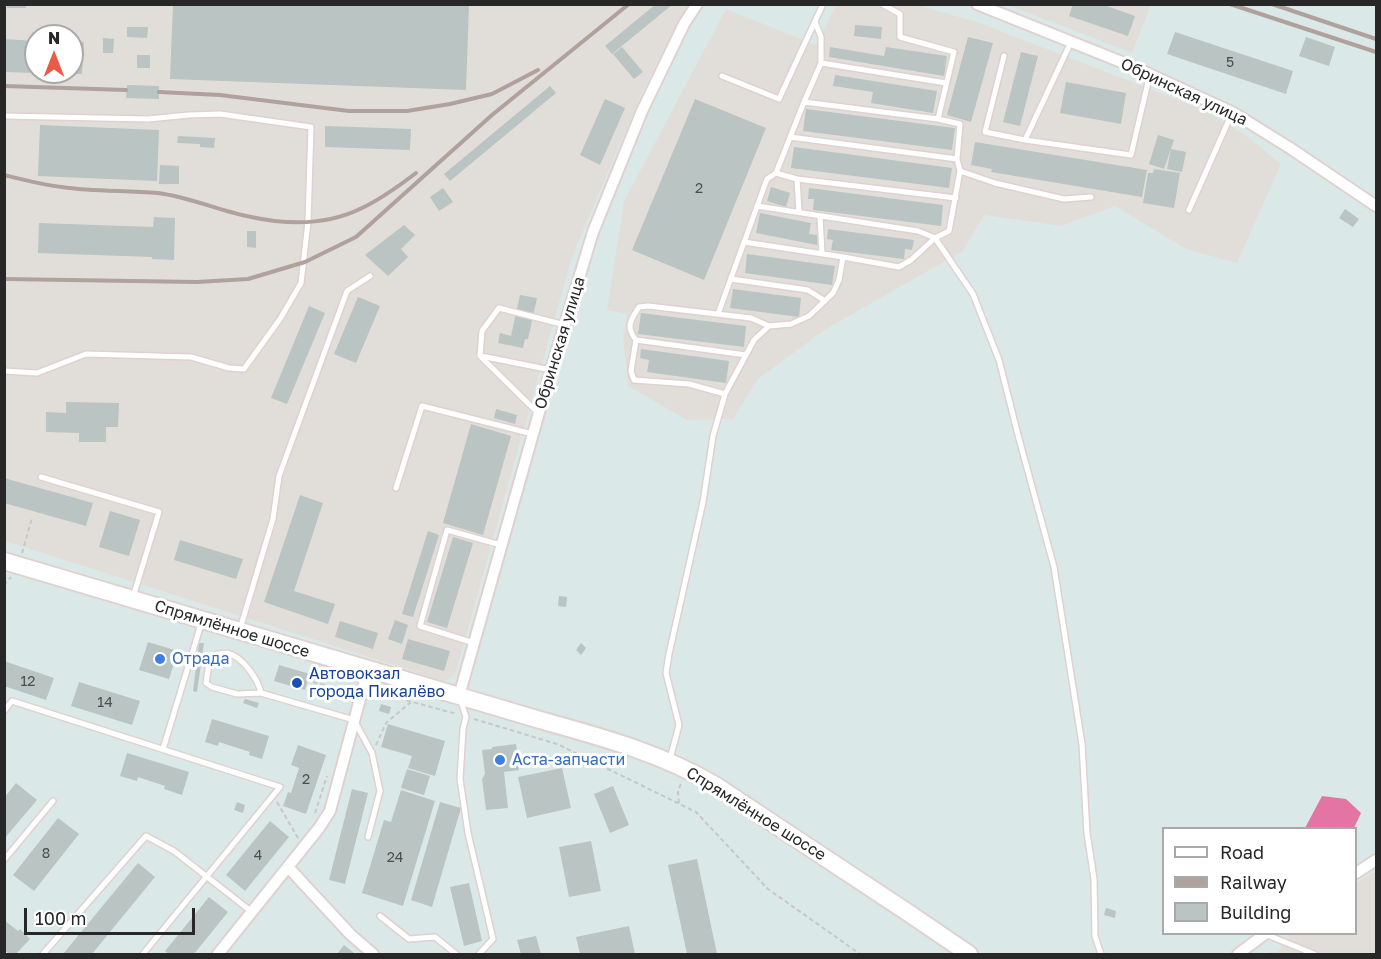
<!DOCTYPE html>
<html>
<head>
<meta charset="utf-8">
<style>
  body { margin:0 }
  #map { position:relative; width:1381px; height:959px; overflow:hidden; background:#dae9e7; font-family:"Golos Text",sans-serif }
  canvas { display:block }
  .frame { position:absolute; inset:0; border:6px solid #272727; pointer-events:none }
  .legend { position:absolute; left:1162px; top:827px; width:195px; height:108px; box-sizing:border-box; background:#fff; border:2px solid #a9a9a9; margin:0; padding:8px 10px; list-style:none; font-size:18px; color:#272727 }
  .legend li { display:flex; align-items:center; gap:12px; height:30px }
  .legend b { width:30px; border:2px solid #a9a9a9 }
  .north { position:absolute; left:24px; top:24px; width:60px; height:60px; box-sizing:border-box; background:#fff; border:2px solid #a9a9a9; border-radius:50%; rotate:0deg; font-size:16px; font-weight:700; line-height:24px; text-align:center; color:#272727 }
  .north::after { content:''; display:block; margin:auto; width:21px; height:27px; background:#e95b46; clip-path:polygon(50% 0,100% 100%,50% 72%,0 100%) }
  .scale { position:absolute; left:24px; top:908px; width:171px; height:27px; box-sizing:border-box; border:3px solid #272727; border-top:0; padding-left:8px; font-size:18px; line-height:21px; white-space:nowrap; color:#272727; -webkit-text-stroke:4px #fff; paint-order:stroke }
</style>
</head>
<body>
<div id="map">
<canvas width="1381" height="959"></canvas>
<div class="frame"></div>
<ul class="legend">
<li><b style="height:8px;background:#fff"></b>Road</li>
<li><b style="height:8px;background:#b0a19d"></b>Railway</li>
<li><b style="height:16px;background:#b9c4c3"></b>Building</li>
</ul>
<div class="north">N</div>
<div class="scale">100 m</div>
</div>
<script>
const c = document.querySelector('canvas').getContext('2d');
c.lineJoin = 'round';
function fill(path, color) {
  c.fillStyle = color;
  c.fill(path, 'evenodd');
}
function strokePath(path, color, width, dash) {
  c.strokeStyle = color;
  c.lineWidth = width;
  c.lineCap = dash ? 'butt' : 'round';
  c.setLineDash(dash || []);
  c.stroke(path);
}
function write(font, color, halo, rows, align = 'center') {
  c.font = font + ' "Golos Text",sans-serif';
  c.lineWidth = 6;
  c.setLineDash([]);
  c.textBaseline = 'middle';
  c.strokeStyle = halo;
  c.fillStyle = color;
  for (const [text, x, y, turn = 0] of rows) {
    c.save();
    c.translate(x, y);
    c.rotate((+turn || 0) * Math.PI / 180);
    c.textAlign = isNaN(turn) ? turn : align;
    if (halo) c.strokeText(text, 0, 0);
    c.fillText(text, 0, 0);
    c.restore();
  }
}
fill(new Path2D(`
  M5 5H687L643 90 572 257 455 675 444 681 5 541ZM36 36H72V72H36Z
  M836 5H917L977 22 1202 109 1244 134 1281 164 1237 263 1186 249 1115 206 1061 226 984 215 963 251 826 329 758 379 733 419 687 420 628 386 623 337 627 314 607 310 624 201 726 9 816 45Z
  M1008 5H1151L1132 53Z
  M1376 871V954H1267L1270 951 1277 953 1290 934H1356V883Z`), '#e1deda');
fill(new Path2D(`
  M1322 796 1346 799 1361 813 1354 828H1305Z`), '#e374a3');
fill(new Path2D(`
  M7 4H26V8H7Z
  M656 4H673L612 54 605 46Z
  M1073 4H1101L1135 16 1128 36 1069 16Z
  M173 5H469L466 90 170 79Z
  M855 25 882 27 881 39 854 36Z
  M127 27H148L147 38 127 37Z
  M1175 32 1293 71 1286 94 1167 54Z
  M968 37 993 43 971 122 947 115Z
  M1306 37 1335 47 1329 66 1299 56Z
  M103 38 114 39 113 53H103Z
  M4 39 36 41V73L4 72Z
  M72 42H84L82 74H67V72H72Z
  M622 47 643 72 634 79 613 54Z
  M830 47 884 56 886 47 947 56 944 76 829 57Z
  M1021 52 1038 56 1020 126 1003 122Z
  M137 55H150V68H137Z
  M835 75 937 91 933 113 871 103 873 92 833 86Z
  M1066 82 1126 93 1121 124 1060 113Z
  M127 85 159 86V99L126 98Z
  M550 86 556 93 450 181 444 174Z
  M605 99 625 108 600 165 580 155Z
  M695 99 766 128 704 280 632 250Z
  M806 109 955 128 952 150 803 131Z
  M40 125 159 130 157 181 38 176Z
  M325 126 411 129 410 150 325 147Z
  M1158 135 1174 140 1164 169 1149 164Z
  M178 136 215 138 214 148 200 147V144L177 143Z
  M975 142 1147 170 1142 197 991 172 992 169 971 165Z
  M794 147 952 168 949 188 791 168Z
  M1171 149 1186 152 1182 172 1167 169Z
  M160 165 179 166V184H159Z
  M1154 169 1180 173 1174 208 1143 203 1148 173H1153Z
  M771 187 790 193 786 207 767 201Z
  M443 188 453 202 439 211 430 197Z
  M809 188 943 205 941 226 813 210 814 199H808Z
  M1345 209 1359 219 1353 227 1339 218Z
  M760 213 811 223 809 234 818 235 817 245 756 233Z
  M154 217 175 218 174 260 152 259V257L38 253 39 223 153 227Z
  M404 225 415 235 401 249 408 257 388 276 365 255Z
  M828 229 914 240 912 250 905 249 904 259 831 250 833 240 827 239Z
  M247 231H256V248L247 247Z
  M747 254 835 266 832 285 745 273Z
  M733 289 801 298 799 317 730 308Z
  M520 295 537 298 528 339H525L523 348 498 343 500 333 511 336Z
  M358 297 380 306 356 363 334 354Z
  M309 306 325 313 287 404 271 398Z
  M641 313 746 326 744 347 638 334Z
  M641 349 729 361 726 383 647 372 649 360 640 358Z
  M66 402 119 403 118 427H106V442H79V433L46 432V412L66 413Z
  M496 409 517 415 515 424 494 418Z
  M471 424 511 436 483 535 443 523Z
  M4 478 93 503 86 526 4 503Z
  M300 495 323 503 294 591 335 604 328 624 264 602Z
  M110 511 140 520 129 556 99 547Z
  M428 531 439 535 413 617 402 614Z
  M453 537 473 543 447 628 427 622Z
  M180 540 243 559 236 579 174 560Z
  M559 596 567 597 566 607 558 606Z
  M395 620 408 625 402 644 388 639Z
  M340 621 378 633 373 649 335 637Z
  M408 639 450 651 444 671 402 659Z
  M148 642 178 651 169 679 139 670Z
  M199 643H204L197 692 193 691Z
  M581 643 586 648 581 655 576 650Z
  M4 661 54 678 46 700 4 686Z
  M279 665 310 674 305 690 274 681Z
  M79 682 140 701 132 725 71 706Z
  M245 699 259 703 257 708 243 703Z
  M381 704 391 707 389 714 379 711Z
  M212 719 269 736 262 759 249 755 250 752 219 742 218 746 205 742Z
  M388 724 445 741 435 776 408 768 412 756 381 747Z
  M516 744 519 770 504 772 508 808 486 810 482 779 485 774 482 750 492 749V747Z
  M298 745 326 755 306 814 283 806 288 792 291 793 299 768 291 765Z
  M127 753 189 772 182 795 164 789 165 786 138 777 137 781 120 776Z
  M562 768 571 808 527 818 518 777Z
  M407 769 430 776 424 795 401 788Z
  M16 783 37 800 4 839V798Z
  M613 786 629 825 610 833 594 794Z
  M352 789 368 793 345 884 329 880Z
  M401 790 435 801 403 906 362 893 384 820 391 822Z
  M237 802 245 805 243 813 234 810Z
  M440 802 461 808 432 907 411 900Z
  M58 818 79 834 34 891 13 875Z
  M270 821 289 837 245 891 226 875Z
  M591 841 601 891 569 897 559 847Z
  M697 859 717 954H687L668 865Z
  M138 863 155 877 92 954H63Z
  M469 883 482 941 464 946 450 887Z
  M209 897 228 912 194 954H169L165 951Z
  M1106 908 1116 911 1115 918 1104 915Z
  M4 920 18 931 20 929 30 939 16 954H10L4 950Z
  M629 926 635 954H580L576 937Z
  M536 936 541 954H521L517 940Z
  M344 945 354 953 353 954H337Z`), '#b9c4c3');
const service = new Path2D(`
  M882 4 900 14V37L954 52 938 119
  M1004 56 985 132 1025 140 1131 155 1150 74
  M821 63 946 83
  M722 76 779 99 823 4
  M4 116 148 119 189 115 220 114 311 127 308 222 301 283 280 319 244 369 229 368 191 357 86 354 37 373 4 371
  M790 137 957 159
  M1025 140 1071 42
  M960 171 995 183 1064 199 1091 197
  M776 173 797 179 956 198
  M797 179 799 212
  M757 206 918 231 935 238 973 294 999 360 1018 435 1054 567 1082 744 1087 833 1094 879 1095 936 1101 954
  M1189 210 1232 113
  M820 216 822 254
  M744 242 843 257 899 267 911 260 935 238 949 231 960 171 957 159 960 124 938 119 804 102
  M731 279 808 290 825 301
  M718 314 767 179 776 173 804 102 821 63V37L815 22
  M636 340 746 355
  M481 356 551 370
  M725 394 689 384 634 380 631 371 636 340C625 326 631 320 639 307L648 306 751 318 769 326
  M538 413 480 356 482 331 499 308 565 325
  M41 477 159 512 133 597
  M396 488 422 406 533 434
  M240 629 273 519 279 476 347 291 370 276
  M474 643 420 626 447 530 501 545
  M261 693C258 679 242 656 227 653 226 653 218 654 217 654L209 664 206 683 212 687 237 694 261 693 354 720 372 753 380 791 368 837
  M461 701 466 717 463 729 460 779 468 833 493 939 479 954
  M4 711 12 701 280 787 143 954
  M163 749 202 621
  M670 759 679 725 666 673 669 654 703 502 713 436 725 394 754 340 769 326 791 324 809 316 833 293 839 280 843 257
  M4 860 53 801
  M380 916 409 939 435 937 456 954
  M1265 934 1314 954
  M43 954 146 836 174 851 252 912`);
const minor = new Path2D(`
  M977 4 1134 67 1232 112 1290 148 1376 206
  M459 696 551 370 593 232 642 111 684 24 697 4
  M288 867 350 934 373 954
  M1356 873 1376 860
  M218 954 319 828 330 811 368 669
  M1238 954 1265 934`);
const secondary = new Path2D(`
  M4 561 540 720C601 737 661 753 715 785L910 914 969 954`);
strokePath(service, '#dfd1cf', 8);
strokePath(minor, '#dfd1cf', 14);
strokePath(secondary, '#dfd1cf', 20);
strokePath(new Path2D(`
  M22 553 32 518
  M4 585 11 577
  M313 682 351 692
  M371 697 379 693 457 714
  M474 719 557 744 696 812 768 889 860 954
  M376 745 386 723 411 702
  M277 802 298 838
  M679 803 678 792 681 783
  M315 813 327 776`), '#c7c7c7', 2, [4.5, 3]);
strokePath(service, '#fff', 5);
strokePath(minor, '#fff', 10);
strokePath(secondary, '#fff', 16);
strokePath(new Path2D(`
  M1230 4 1376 52
  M1272 4 1376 39
  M4 86 126 90
  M159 92 220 95 349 111H407L450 104 492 94 538 70
  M4 175C24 180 43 185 62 187 94 192 126 190 158 193 190 197 219 211 251 217 288 225 328 225 362 208 381 199 399 186 416 173
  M4 279 197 282 248 279 305 262 356 237 492 115 629 4`), '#b0a19d', 4);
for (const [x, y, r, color] of [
  [160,659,6,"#3f7fe0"],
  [297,683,6,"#1a4fb4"],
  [500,760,6,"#3f7fe0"]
]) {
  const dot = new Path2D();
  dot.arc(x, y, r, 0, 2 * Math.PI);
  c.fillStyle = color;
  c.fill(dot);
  strokePath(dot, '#fff', 2);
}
write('14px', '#4c4e4e', null, [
  ["5",1230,63],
  ["2",699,189],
  ["12",28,682],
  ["14",105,703],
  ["2",306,780],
  ["8",46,854],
  ["4",258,856],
  ["24",395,858]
]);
write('16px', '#272727', '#fff', [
  ["Обринская улица",1184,92,25],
  ["Обринская улица",560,343,-73],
  ["Спрямлённое шоссе",232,629,17],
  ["Спрямлённое шоссе",756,814,32]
]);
write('16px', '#366cbe', '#fff', [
  ["Отрада",172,659],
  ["Аста-запчасти",512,760]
], 'left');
write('16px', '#164399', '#fff', [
  ["Автовокзал",309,674],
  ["города Пикалёво",309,692]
], 'left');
</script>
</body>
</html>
